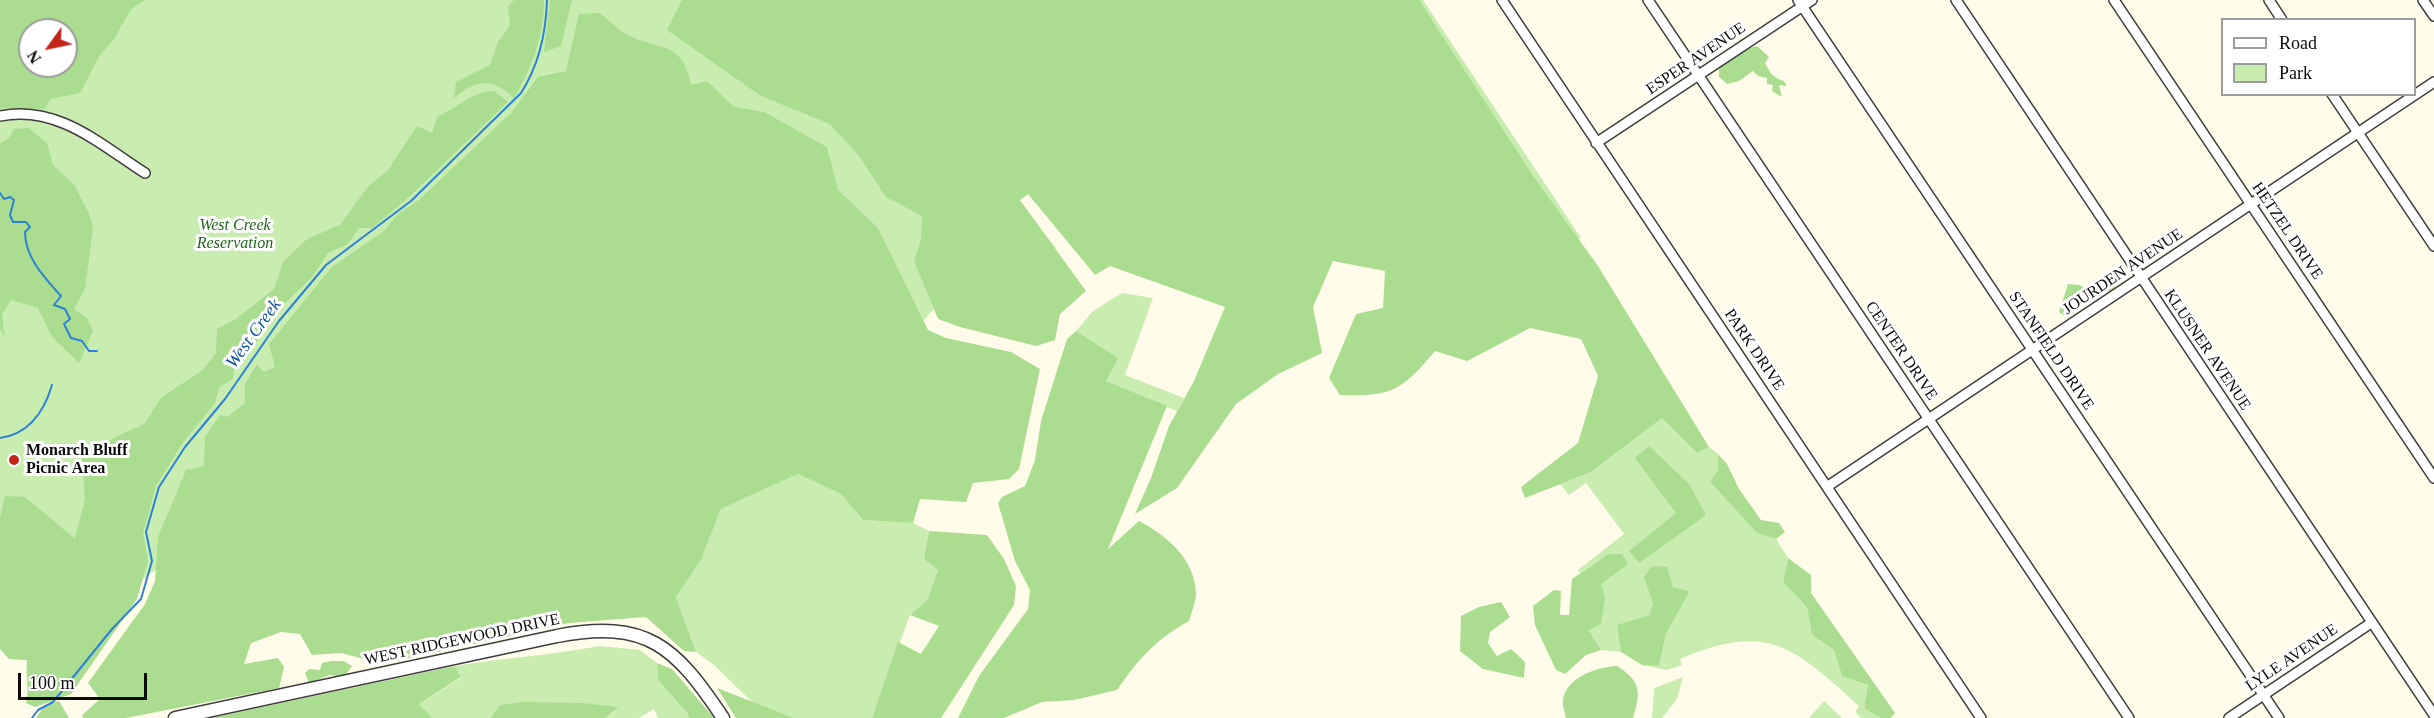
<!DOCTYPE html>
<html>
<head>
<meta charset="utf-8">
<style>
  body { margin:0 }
  #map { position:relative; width:2434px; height:718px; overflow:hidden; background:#fffdea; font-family:Georgia,serif }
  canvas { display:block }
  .legend { position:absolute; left:2221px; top:18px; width:195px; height:78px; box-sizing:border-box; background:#fff; border:2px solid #9d9d9d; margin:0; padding:8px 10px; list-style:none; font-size:18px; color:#0b0b0b }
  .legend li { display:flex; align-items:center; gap:12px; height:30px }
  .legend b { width:30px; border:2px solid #9d9d9d }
  .north { position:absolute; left:18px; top:18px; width:60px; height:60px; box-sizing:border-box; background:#fff; border:2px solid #9d9d9d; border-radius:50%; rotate:237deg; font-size:16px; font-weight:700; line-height:24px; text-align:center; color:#0b0b0b }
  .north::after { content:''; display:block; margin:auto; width:21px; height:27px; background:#c4251b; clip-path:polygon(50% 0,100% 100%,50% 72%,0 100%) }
  .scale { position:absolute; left:18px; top:673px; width:129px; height:27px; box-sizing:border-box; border:3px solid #0b0b0b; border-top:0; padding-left:8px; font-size:18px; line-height:21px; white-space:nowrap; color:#0b0b0b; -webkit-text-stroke:4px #fff; paint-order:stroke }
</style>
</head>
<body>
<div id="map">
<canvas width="2434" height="718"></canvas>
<ul class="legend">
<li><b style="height:8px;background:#fff"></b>Road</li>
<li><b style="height:16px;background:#c9ecb1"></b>Park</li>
</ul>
<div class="north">N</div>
<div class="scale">100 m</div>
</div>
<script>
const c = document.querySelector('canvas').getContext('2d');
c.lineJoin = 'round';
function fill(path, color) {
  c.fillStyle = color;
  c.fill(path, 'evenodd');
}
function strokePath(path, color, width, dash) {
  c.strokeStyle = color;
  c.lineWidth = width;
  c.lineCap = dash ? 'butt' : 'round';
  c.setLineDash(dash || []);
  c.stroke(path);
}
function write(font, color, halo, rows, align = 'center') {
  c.font = font + ' Georgia,serif';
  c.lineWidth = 6;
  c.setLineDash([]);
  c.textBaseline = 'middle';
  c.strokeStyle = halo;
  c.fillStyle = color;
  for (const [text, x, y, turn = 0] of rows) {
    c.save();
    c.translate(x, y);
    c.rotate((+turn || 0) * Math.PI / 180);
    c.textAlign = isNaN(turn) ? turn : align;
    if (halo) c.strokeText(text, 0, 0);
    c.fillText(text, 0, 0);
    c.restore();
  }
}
fill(new Path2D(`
  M0 0H1423L1581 238 1471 274 1031 186 1016 199 1056 248 943 299 856 394 721 191 68 629 0 547ZM30 30H66V66H30Z
  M1122 293 1153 298 1125 375 1184 398 1177 411 1106 381 1117 358 1076 331 1093 311Z
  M1662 418 1697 453 1709 447 1718 454V469L1710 482 1757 533 1776 539 1788 558 1783 582 1807 607 1812 635 1834 650 1842 676 1868 685 1864 708 1880 718H1861L1855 712 1859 706C1794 648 1769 621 1680 659L1682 665 1667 670 1642 665 1659 666 1666 634 1690 591 1673 587 1653 603 1649 615 1618 625 1621 652 1601 650 1587 630 1608 554 1580 573 1578 570 1624 534 1586 483 1569 495 1560 484 1591 472ZM1676 513 1639 563 1630 551Z
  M798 474 841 494 863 520 913 523 929 531 924 559 938 570 927 600 910 615 872 718H794L753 703 714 665 696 652 676 597 701 560 721 509Z
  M600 646 640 650 657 663 658 680 688 714 689 718H658L654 709 639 718H605L617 707 500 705 490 718H433L419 704 461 678 455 666C503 658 552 655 600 646Z
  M1683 677 1677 699 1662 718H1652L1654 688Z
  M1824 701 1842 718H1809Z`), '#c9ecb1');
fill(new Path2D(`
  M0 0H145L131 9 114 39 100 55 80 93 50 99 45 109 0 108ZM30 30H66V66H30Z
  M514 0H544C544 36 532 68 514 98 491 77 478 79 454 98L456 82 490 65 498 42 510 26 508 6Z
  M550 0H572L561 46 544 52Z
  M682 0H1419L1533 176 1598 266 1709 447 1697 453 1662 418 1591 472 1525 498 1521 487 1578 443 1598 376 1581 339 1530 328 1467 361 1435 351C1402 390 1393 397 1340 395L1329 378 1356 314 1383 308 1385 271 1333 261 1313 307 1322 353 1278 374 1236 404 1177 488 1135 514 1151 478 1169 426 1194 381 1225 307 1110 266 1095 275 1028 194 1020 200 1086 291 1060 314 1055 340 1036 346 960 327 938 319 914 261 921 240 922 216 886 197 859 156 830 124 761 96 667 30Z
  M600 13C608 19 617 29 626 34 657 51 683 39 691 85L707 81 734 107 764 112 827 147 838 190 878 228 928 330 946 338 1011 352 1040 369 1019 469 1009 479 973 483 966 502 920 499 913 523 863 520 841 494 798 474 721 509 701 560 676 597 696 652 684 651 646 617 569 623 383 664 341 653 312 655 300 634 281 632 251 643 244 664 278 658 284 667 279 688 126 718H83L82 715 100 699 88 683 145 604 155 581 158 537 186 470 204 466 205 437 220 415 227 417 245 403V384L257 364 263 372 275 367 269 344 332 267 384 231 398 214 420 199 511 113 538 77 566 71 579 14Z
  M1757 46 1769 57 1765 63C1770 73 1773 78 1784 81L1787 86 1779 85 1782 97 1772 91 1773 85 1767 84V78L1758 76 1753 71 1739 81 1727 84 1719 77V67L1747 49Z
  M494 91 508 102 408 198 372 228H359L348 244 328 253 313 276 284 304 250 351 235 361 233 379 219 387 215 403 182 444 156 486 143 533 148 561 137 599 71 694 35 707 26 703C30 688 25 675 27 660L9 659 0 649V518L5 496 25 497 75 539 85 499 81 447 101 444 144 424 162 397 203 370 216 353 217 329 236 319 274 289 283 262 307 239 340 225 367 188 388 170 417 126 432 133 437 117C458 108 470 92 494 91Z
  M29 128 47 143 53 165 74 185 89 213 93 228 85 289 74 309 87 318 93 331 79 363 52 337 38 308 11 300 2 315 5 338 0 329V144L9 138 14 129Z
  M2098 282 2104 287 2114 284 2118 291 2114 293 2106 291 2084 305 2073 301 2068 306 2074 313 2068 318 2059 312 2068 284 2080 285 2084 288Z
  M1076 331 1118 358 1106 381 1167 406 1108 549 1139 521C1166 535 1195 559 1196 593 1196 602 1191 613 1189 621 1154 641 1140 657 1117 690L1074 700 1042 702 1004 718H958L979 676 1028 609 1030 590 1015 561 998 503 1002 497 1025 486 1035 460 1041 421 1067 339Z
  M1649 446 1689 484 1706 515 1639 563 1629 551 1676 513 1635 458Z
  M1718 454 1727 464 1739 489 1761 520 1779 523 1785 532 1776 539 1757 533 1710 482 1718 469Z
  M929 531 987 535 1004 559 1016 586 1014 605 941 718H872L898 642 921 654 939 626 910 615 927 600 938 570 924 559Z
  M1608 554H1622L1628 564 1601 584 1605 597 1601 624 1588 630 1601 650 1586 655 1565 674 1556 670 1535 625 1533 606 1554 590 1561 591 1560 615H1569L1572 579Z
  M1788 558 1811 575V593L1895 713 1891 718H1880L1864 708 1868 685 1842 676 1834 650 1812 635 1807 607 1783 582Z
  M1652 566 1667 567 1673 587 1690 591 1666 634 1659 666 1642 665 1621 652 1617 625 1649 615 1653 603 1644 577Z
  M1501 602 1510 617 1490 632 1488 643 1497 656 1511 649 1525 662 1524 678 1483 669 1460 651 1461 616 1479 607Z
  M331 661H344L352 666 344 677 330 675 309 683 305 673 309 669 320 670 322 663Z
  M657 663 672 669 714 718H689L688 714 658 680Z
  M455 666 461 677 419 704 433 718H211Z
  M1617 666C1641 681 1641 692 1633 718H1566C1565 712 1562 705 1563 699 1568 676 1598 667 1617 666Z
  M717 688 794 718H736Z
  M59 701 69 718H36L45 705Z
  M524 702 582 703 618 707 605 718H490L500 705Z`), '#aadd90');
strokePath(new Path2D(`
  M0 193 4 199 10 197 14 200 10 215 13 222H26L30 227 25 232C25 258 45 278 61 296L54 305 65 309 70 319 64 324 71 338 82 341 89 351H97
  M0 438C29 434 44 412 52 385
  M32 718 38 710 53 702 112 629 141 599 152 561 146 532 159 487 185 447 225 399 279 321 326 265 411 201 521 93C539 65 546 33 547 0`), '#2d81d6', 2);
const minor = new Path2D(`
  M1502 0 1981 718
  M1648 0 2129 718
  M1798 0 2279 718
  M1956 0 2434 715
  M2114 0 2434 478
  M2269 0 2282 20
  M2423 0 2434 16
  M2332 94 2434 246
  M0 116C57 104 101 145 145 173
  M1596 143 1812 0
  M1828 486 2434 82
  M2229 718 2371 623`);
const tertiary = new Path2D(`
  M175 718 557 636C647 619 675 646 723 718`);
strokePath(minor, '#3e3e3e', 12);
strokePath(tertiary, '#3e3e3e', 15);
strokePath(minor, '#fff', 9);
strokePath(tertiary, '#fff', 12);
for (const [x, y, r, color] of [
  [14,460,6,"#c4251b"]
]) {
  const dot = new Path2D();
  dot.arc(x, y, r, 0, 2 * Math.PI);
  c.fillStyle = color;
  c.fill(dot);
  strokePath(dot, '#fff', 2);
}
write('16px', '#0b0b0b', '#fff', [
  ["ESPER AVENUE",1696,59,-34],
  ["HETZEL DRIVE",2287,231,56],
  ["JOURDEN AVENUE",2123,272,-34],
  ["PARK DRIVE",1754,350,56],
  ["KLUSNER AVENUE",2207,350,56],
  ["CENTER DRIVE",1901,351,56],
  ["STANFIELD DRIVE",2051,351,56],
  ["WEST RIDGEWOOD DRIVE",462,640,-12],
  ["LYLE AVENUE",2292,658,-34]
]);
write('italic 16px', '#206718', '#fff', [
  ["West Creek",235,226],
  ["Reservation",235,244]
]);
write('bold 16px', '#0b0b0b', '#fff', [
  ["Monarch Bluff",26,451],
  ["Picnic Area",26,469]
], 'left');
write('italic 18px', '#0e52a4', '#fff', [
  ["West Creek",254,334,-54]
]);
</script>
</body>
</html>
